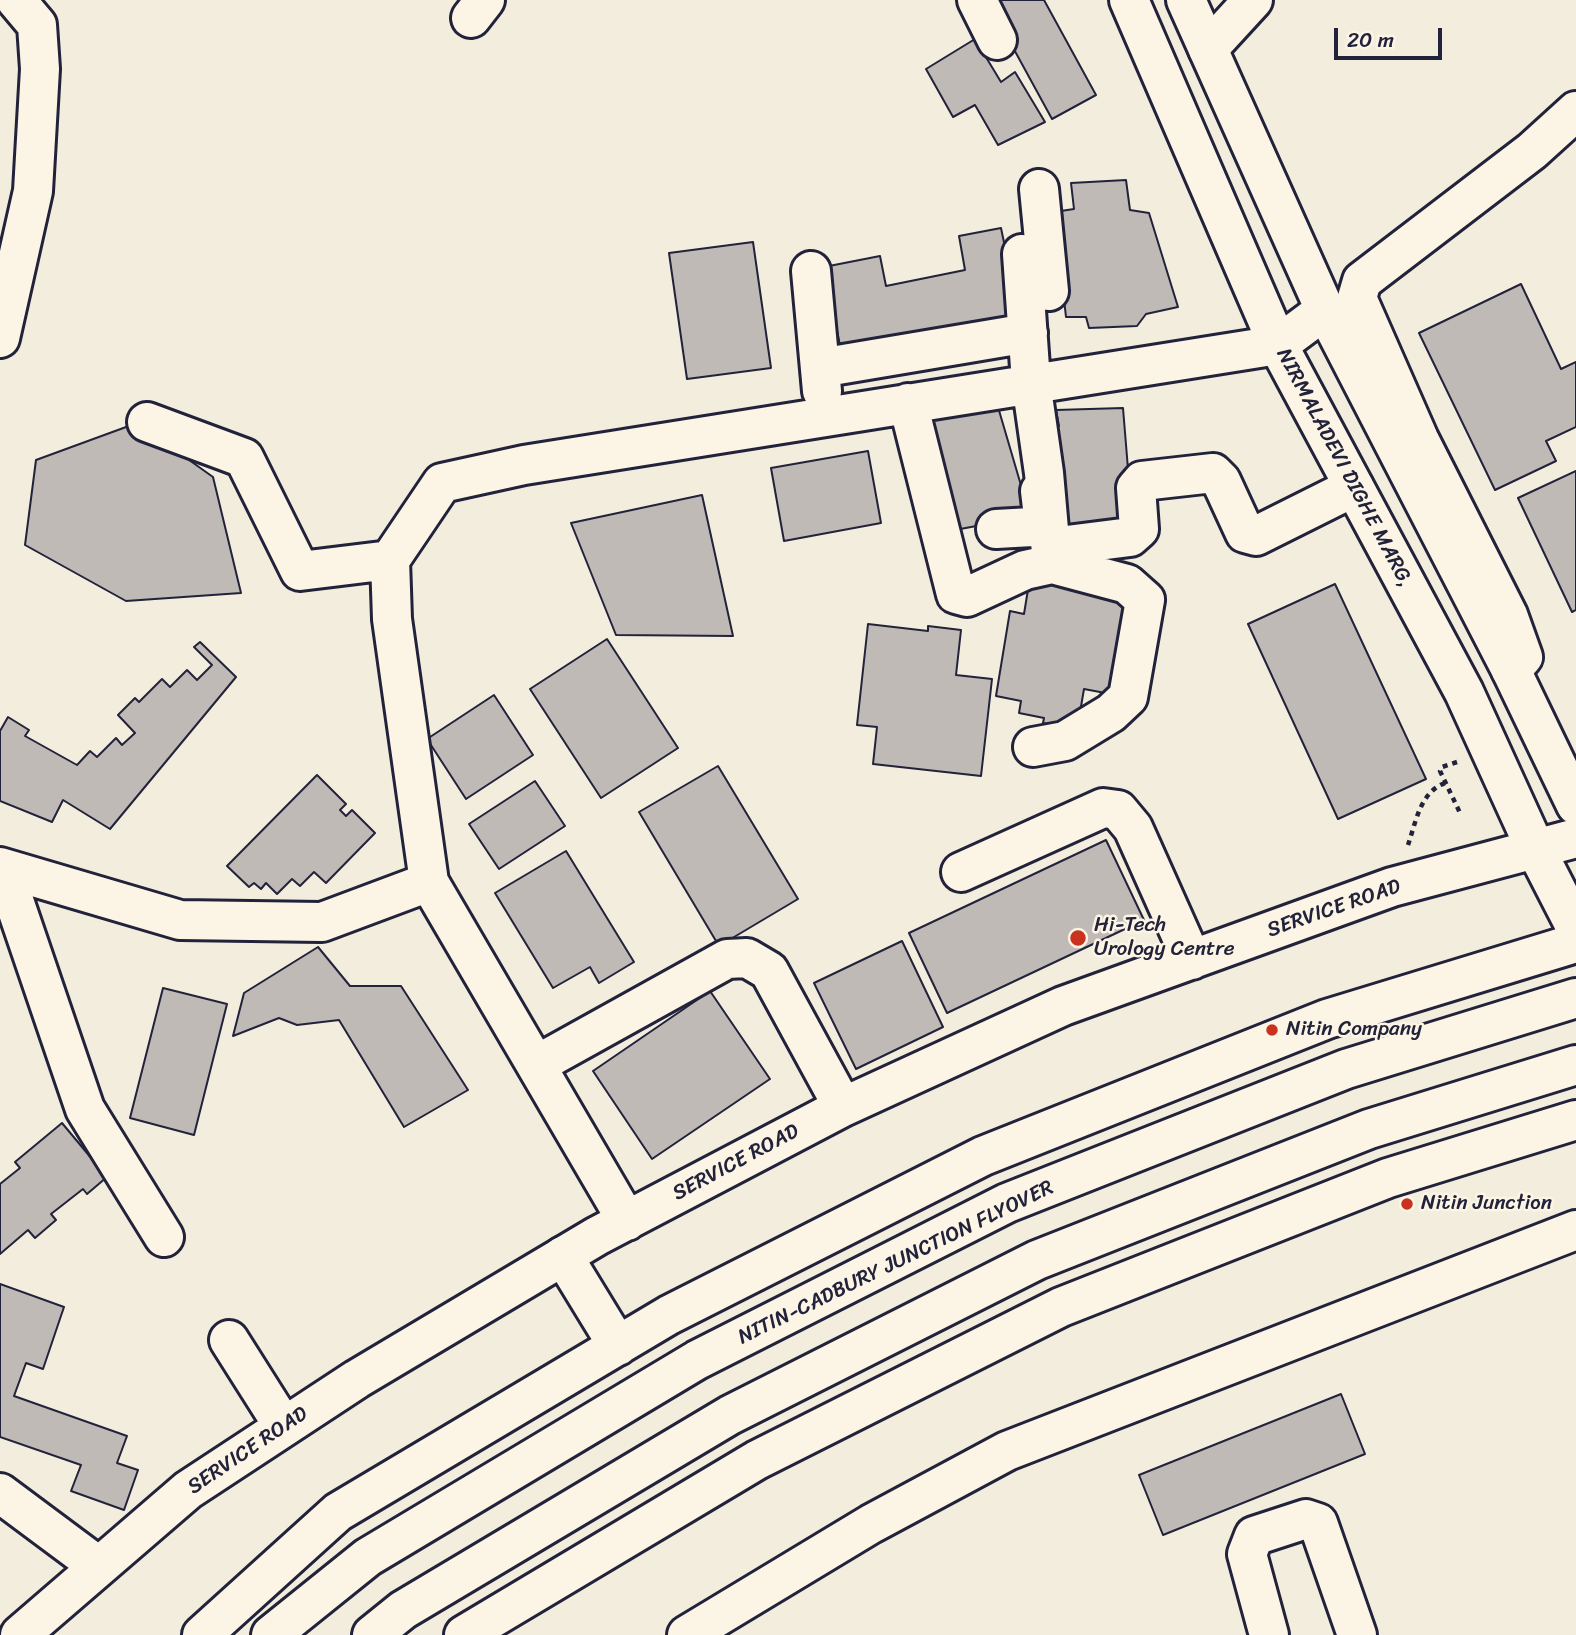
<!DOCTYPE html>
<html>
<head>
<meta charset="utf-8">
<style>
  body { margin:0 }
  #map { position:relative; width:1576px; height:1635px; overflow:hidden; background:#f3edde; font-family:Sriracha,sans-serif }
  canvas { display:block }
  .scale { position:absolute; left:1334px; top:28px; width:108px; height:32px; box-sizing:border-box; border:4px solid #22223b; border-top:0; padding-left:9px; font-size:21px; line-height:24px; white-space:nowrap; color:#22223b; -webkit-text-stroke:5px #fcf5e5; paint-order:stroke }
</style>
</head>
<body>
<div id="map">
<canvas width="1576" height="1635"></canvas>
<div class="scale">20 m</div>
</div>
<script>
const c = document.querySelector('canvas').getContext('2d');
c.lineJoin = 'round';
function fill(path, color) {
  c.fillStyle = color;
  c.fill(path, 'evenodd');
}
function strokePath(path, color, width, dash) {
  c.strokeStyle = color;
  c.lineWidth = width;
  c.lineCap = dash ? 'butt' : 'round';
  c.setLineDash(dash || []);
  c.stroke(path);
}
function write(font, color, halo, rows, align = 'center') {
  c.font = font + ' Sriracha,sans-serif';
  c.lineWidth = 5;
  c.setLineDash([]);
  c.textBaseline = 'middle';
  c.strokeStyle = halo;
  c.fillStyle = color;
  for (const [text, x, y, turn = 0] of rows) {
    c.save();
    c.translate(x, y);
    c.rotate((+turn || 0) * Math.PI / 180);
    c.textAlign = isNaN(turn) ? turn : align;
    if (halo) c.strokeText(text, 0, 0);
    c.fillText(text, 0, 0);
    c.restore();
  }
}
const building = new Path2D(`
  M987 0H1044L1096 95 1052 119Z
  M975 39 1001 82 1015 72 1045 122 998 145 975 105 953 117 926 69Z
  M1126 180 1130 210 1149 213 1178 307 1146 314 1137 326 1089 328 1086 317H1066L1054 212 1074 209 1071 183Z
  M1001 228 1021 324 843 360 824 267 880 256 886 286 965 270 959 236Z
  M753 242 771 368 687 379 669 253Z
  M1521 284 1561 369 1576 362V427L1546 441 1556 461 1495 490 1419 333Z
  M998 407 1030 516 955 530 932 415Z
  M1123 408 1133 530 1064 539 1045 431 1059 426 1056 410Z
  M137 423 213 477 241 593 126 601 25 545 36 460Z
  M868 451 881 523 784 541 771 468Z
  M1576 471V610L1572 612 1518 498Z
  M702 495 733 636 616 635 571 523Z
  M1031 571 1136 599 1125 634 1119 633 1117 653 1121 696 1084 689 1077 730 1043 723 1044 718 1019 713 1021 701 996 696 1010 611 1024 614Z
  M1335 584 1426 779 1338 819 1248 624Z
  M868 624 928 631V626L961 630 956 675 992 679 981 776 873 764 877 727 857 725Z
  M607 639 678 748 601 798 530 689Z
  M200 642 236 677 110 829 63 800 52 822 0 801V731L8 717 29 730 25 736 77 765 90 751 97 757 116 738 122 745 135 733 118 715 135 698 139 702 162 679 170 687 187 670 197 680 212 665 194 647Z
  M494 695 533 755 466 799 427 739Z
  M718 766 798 899 719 946 639 812Z
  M317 775 346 804 340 810 346 816 352 810 375 833 326 883 314 872 300 886 292 879 277 894 266 883 261 889 254 883 249 887 227 866Z
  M535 781 565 826 499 869 469 824Z
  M1106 840 1144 920 947 1013 909 933Z
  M566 851 634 962 599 983 590 967 553 988 495 893Z
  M902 941 943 1027 856 1069 814 983Z
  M318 947 350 986H401L468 1090 404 1127 339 1020 297 1025 279 1018 233 1036 244 993Z
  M163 988 227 1004 194 1135 130 1118Z
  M710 991 770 1079 652 1159 593 1071Z
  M62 1123 107 1177 87 1194 83 1189 51 1214 56 1220 35 1238 28 1230 0 1254V1184L20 1168 15 1162Z
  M0 1284 64 1307 43 1369 26 1363 14 1396 127 1436 117 1463 138 1470 124 1510 71 1491 81 1465 0 1437Z
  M1341 1394 1365 1454 1163 1535 1139 1475Z`);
fill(building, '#bfbab6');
strokePath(building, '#22223b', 2);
const minor = new Path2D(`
  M977 0 997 40
  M471 18 485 0
  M1208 49 1253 0
  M1039 189 1049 291
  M1022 254 1031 382 1044 473 1052 564
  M811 271 822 391
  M0 338 33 191 40 69 37 25 16 0
  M820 368 1028 333
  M908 403 956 594 967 597 1025 570 1052 564 1127 584 1145 600 1128 697 1111 713 1065 741 1033 747
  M147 422 244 458 300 571 390 560
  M996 529 1032 527 1043 516 1040 491
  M1051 547 1130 537 1139 529 1136 488 1142 481 1213 473 1221 481 1245 533 1256 536 1354 487
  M1511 670 1523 657 1508 615 1419 439 1357 298 1362 281 1532 151 1576 111
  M0 867 180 920 322 922 429 882
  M3 868 85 1109 164 1237
  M961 872 1103 808 1118 810 1133 828 1192 960
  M536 1065 727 959 747 958 769 971 843 1107
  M627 1221 429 882 392 619 390 560 442 483 524 465 1278 345 1325 310
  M229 1340 284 1427
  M0 1493 98 1566
  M20 1635 188 1490 357 1379 597 1236 843 1107 1063 1006 1392 887 1576 838
  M687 1635 871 1524 1007 1451 1576 1230
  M1269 1635 1247 1554 1254 1536 1306 1519 1318 1523 1357 1635`);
const major = new Path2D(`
  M1129 0 1278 345 1464 692 1536 850 1576 928
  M1186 0 1325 310 1511 670 1576 805`);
const highway = new Path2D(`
  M563 1256 618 1346
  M202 1635 338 1512 669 1315 983 1156 1327 1019 1576 943
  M271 1635 368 1557 697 1360 1007 1203 1346 1069 1576 998
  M372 1635 403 1610 730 1415 1037 1260 1369 1129 1576 1065
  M464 1635 757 1460 1061 1307 1388 1178 1576 1120`);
strokePath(minor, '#22223b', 44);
strokePath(major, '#22223b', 44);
strokePath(highway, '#22223b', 44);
strokePath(new Path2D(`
  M1457 762 1442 767 1440 771 1461 815
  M1408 845C1416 822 1420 792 1445 783`), '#22223b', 4.5, [5, 5]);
strokePath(minor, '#fcf5e5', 38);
strokePath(major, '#fcf5e5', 38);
strokePath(highway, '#fcf5e5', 38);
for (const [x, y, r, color] of [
  [1078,938,9,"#c8321e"],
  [1272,1030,7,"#c8321e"],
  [1407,1204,7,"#c8321e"]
]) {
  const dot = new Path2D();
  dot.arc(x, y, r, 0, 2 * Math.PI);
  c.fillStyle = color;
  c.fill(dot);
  strokePath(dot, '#fcf5e5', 2.5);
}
write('21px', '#22223b', '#fcf5e5', [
  ["NIRMALADEVI DIGHE MARG,",1344,468,62],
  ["SERVICE ROAD",1334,909,-19],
  ["SERVICE ROAD",736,1163,-28],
  ["NITIN-CADBURY JUNCTION FLYOVER",896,1263,-26],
  ["SERVICE ROAD",248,1451,-34]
]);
write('21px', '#22223b', '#fcf5e5', [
  ["Hi-Tech",1094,926],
  ["Urology Centre",1094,950],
  ["Nitin Company",1286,1030],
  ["Nitin Junction",1421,1204]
], 'left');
</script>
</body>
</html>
